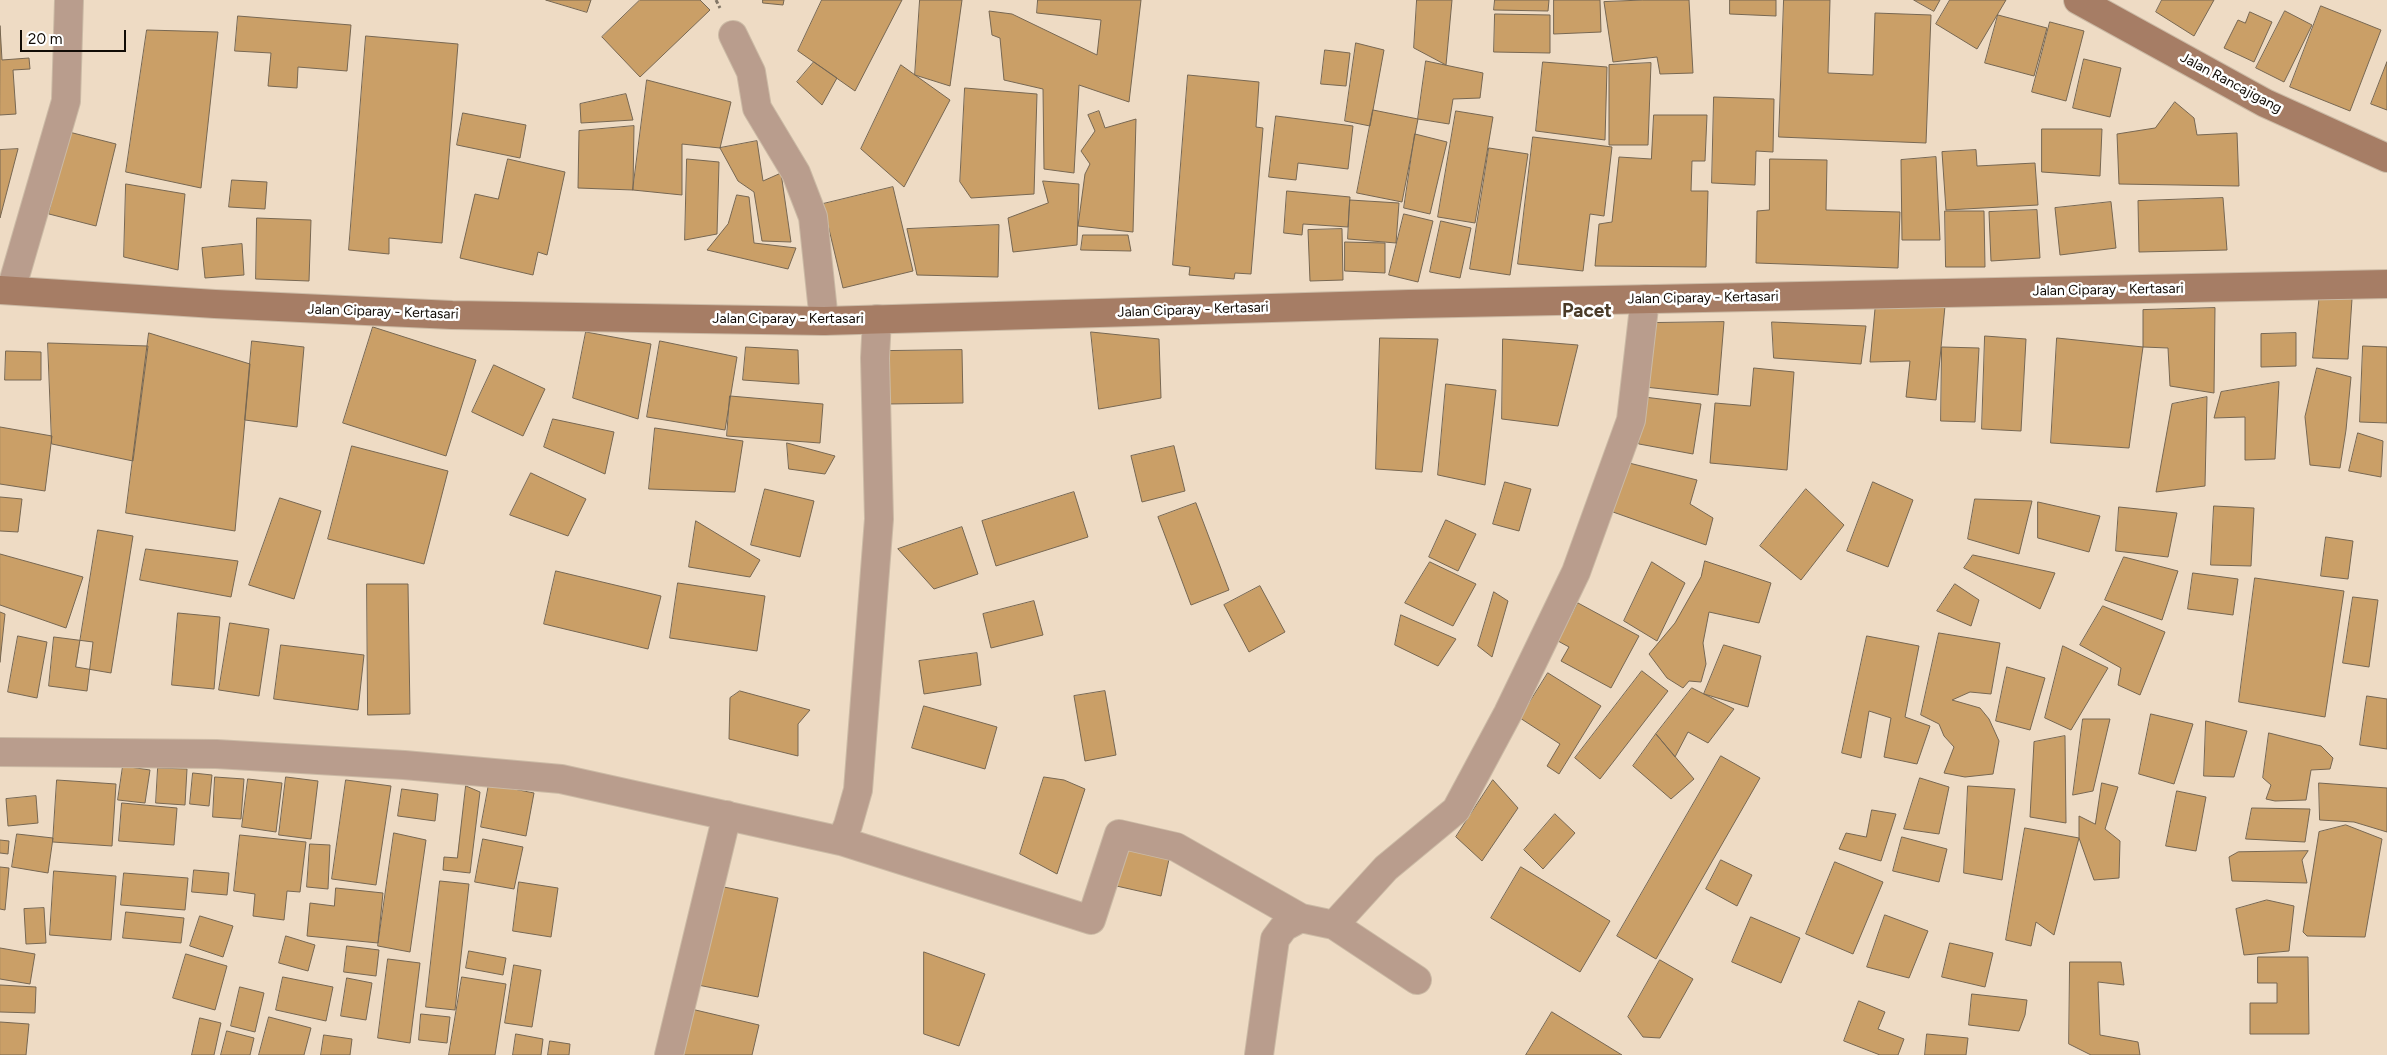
<!DOCTYPE html>
<html>
<head>
<meta charset="utf-8">
<style>
  body { margin:0 }
  #map { position:relative; width:2387px; height:1055px; overflow:hidden; background:#eedbc4; font-family:Figtree,sans-serif }
  canvas { display:block }
  .scale { position:absolute; left:20px; top:30px; width:106px; height:22px; box-sizing:border-box; border:2px solid #110b05; border-top:0; padding-left:6px; font-size:15px; line-height:18px; white-space:nowrap; color:#110b05; -webkit-text-stroke:4px #fff; paint-order:stroke }
</style>
</head>
<body>
<div id="map">
<canvas width="2387" height="1055"></canvas>
<div class="scale">20 m</div>
</div>
<script>
const c = document.querySelector('canvas').getContext('2d');
c.lineJoin = 'round';
function fill(path, color) {
  c.fillStyle = color;
  c.fill(path, 'evenodd');
}
function strokePath(path, color, width, dash) {
  c.strokeStyle = color;
  c.lineWidth = width;
  c.lineCap = dash ? 'butt' : 'round';
  c.setLineDash(dash || []);
  c.stroke(path);
}
function write(font, color, halo, rows, align = 'center') {
  c.font = font + ' Figtree,sans-serif';
  c.lineWidth = 5;
  c.setLineDash([]);
  c.textBaseline = 'middle';
  c.strokeStyle = halo;
  c.fillStyle = color;
  for (const [text, x, y, turn = 0] of rows) {
    c.save();
    c.translate(x, y);
    c.rotate((+turn || 0) * Math.PI / 180);
    c.textAlign = isNaN(turn) ? turn : align;
    if (halo) c.strokeText(text, 0, 0);
    c.fillText(text, 0, 0);
    c.restore();
  }
}
const building = new Path2D(`
  M546 0H591L587 12Z
  M640 0H700L710 10 640 77 602 37Z
  M763 0H784L783 5 763 3Z
  M822 0H902L855 91 798 51Z
  M920 0H962L950 86 915 75Z
  M1038 0H1141L1129 102 1079 85 1074 173 1044 169 1043 89 1004 80 1000 38 992 35 989 11 1012 14 1097 55 1101 20 1037 13Z
  M1417 0H1452L1446 65 1414 48Z
  M1495 0H1549L1548 11 1494 10Z
  M1554 0H1600L1601 32 1554 34Z
  M1643 0H1689L1693 73 1660 74 1657 57 1613 62 1604 2Z
  M1730 0H1776V16L1730 14Z
  M1784 0H1830L1828 73 1873 75 1875 13 1931 15 1926 143 1779 137Z
  M1914 0H1940L1934 11Z
  M1950 0H2006L1977 49 1936 24Z
  M2162 0H2214L2194 36 2156 12Z
  M2321 6 2381 30 2350 111 2290 87Z
  M2285 11 2312 25 2284 82 2256 68Z
  M2250 12 2272 22 2254 62 2224 48 2238 20 2245 23Z
  M1495 14 1550 15V53L1494 52Z
  M1998 15 2047 28 2034 76 1985 63Z
  M238 16 351 25 347 71 298 67 297 88 268 86 271 53 235 51Z
  M2050 22 2084 31 2066 101 2032 92Z
  M0 26 2 60 29 58 30 69 13 70 16 114 0 115Z
  M147 30 218 32 201 188 126 172Z
  M366 36 458 44 442 243 389 238V254L349 250Z
  M1356 43 1384 50 1370 126 1345 121Z
  M1325 50 1350 53 1346 86 1321 84Z
  M2084 59 2121 68 2110 117 2073 108Z
  M1426 61 1483 73 1480 98 1453 99 1449 124 1418 119Z
  M814 62 837 78 822 105 797 82Z
  M1543 62 1607 67 1605 140 1536 131Z
  M2387 62V110L2371 104Z
  M1651 63 1648 145H1609V65Z
  M901 65 950 100 904 187 861 149Z
  M1188 75 1259 82 1256 127 1263 128 1251 274 1235 273 1234 279 1189 275 1190 267 1173 265Z
  M647 80 731 102 720 148 682 144V195L633 190Z
  M965 88 1037 94 1034 194 971 198 960 182Z
  M626 94 633 120 581 123 580 104Z
  M1714 97 1774 99 1773 152 1756 151 1755 185 1712 183Z
  M2175 102 2194 118 2197 135 2237 133 2239 186 2119 184 2117 134 2155 128Z
  M1373 110 1418 119 1402 202 1357 193Z
  M1099 111 1105 128 1136 119 1133 232 1078 226 1085 174 1090 164 1081 151 1095 131 1088 115Z
  M1456 111 1493 117 1475 223 1438 217Z
  M463 113 526 125 520 158 457 145Z
  M1654 115H1707L1705 161H1692L1691 191H1708L1706 267 1595 266 1599 224 1612 222 1619 157 1651 159Z
  M1276 116 1353 126 1348 169 1298 163 1296 180 1269 177Z
  M634 126 633 190 578 188 579 131Z
  M2042 129H2102L2100 176 2042 172Z
  M69 132 116 144 96 226 49 214Z
  M1415 134 1447 142 1430 214 1404 208Z
  M1533 137 1612 147 1604 216 1590 214 1583 271 1518 264Z
  M757 141 763 181 781 173 791 242 762 241 754 192 738 181 720 148Z
  M1489 148 1528 154 1510 275 1470 269Z
  M18 149 0 218V150Z
  M1976 150 1977 166 2035 163 2038 205 1946 210 1942 152Z
  M1936 157 1940 240H1902L1901 160Z
  M508 159 565 172 547 255 538 252 533 275 460 258 475 194 498 199Z
  M687 159 719 162 717 234 685 240Z
  M1770 159 1827 160 1826 210 1900 212 1898 268 1756 263 1757 211 1769 210Z
  M232 180 267 182 265 209 229 207Z
  M1043 181 1079 184 1077 245 1013 252 1008 218 1048 203Z
  M126 184 185 194 178 270 124 257Z
  M893 187 913 271 843 288 823 204Z
  M1287 191 1350 197 1348 227 1303 224 1302 235 1284 233Z
  M737 195 749 197 754 243 796 248 788 269 707 250 728 224Z
  M2223 198 2227 250 2139 252 2138 201Z
  M1350 200 1399 203 1396 243 1348 239Z
  M2111 202 2116 248 2060 255 2055 208Z
  M2037 210 2040 258 1991 261 1989 212Z
  M1945 211H1984L1985 267H1946Z
  M1404 214 1433 221 1418 282 1389 275Z
  M257 218 311 220 309 281 256 279Z
  M1441 221 1471 228 1460 278 1430 272Z
  M999 225 998 277 917 275 907 229Z
  M1342 229 1343 280 1310 281 1308 230Z
  M1083 235H1128L1131 251 1081 250Z
  M1345 242 1385 243V273L1345 271Z
  M242 244 244 275 205 278 202 248Z
  M2320 293 2352 299 2348 359 2313 358Z
  M1945 306 1936 400 1906 397 1910 361 1870 362 1875 309Z
  M2215 308 2214 393 2170 386 2168 348 2143 347V310Z
  M1724 322 1718 395 1645 387 1651 323Z
  M1772 322 1866 326 1861 364 1774 358Z
  M373 327 476 360 446 456 343 423Z
  M586 332 651 344 638 419 573 398Z
  M1091 332 1159 339 1161 398 1099 409Z
  M149 333 250 364 235 531 126 513Z
  M2296 333V366L2261 367V334Z
  M1985 336 2026 339 2021 431 1982 429Z
  M1380 338 1438 339 1422 472 1376 469Z
  M2057 338 2143 347 2129 448 2051 443Z
  M1503 339 1578 345 1558 426 1502 419Z
  M252 341 304 347 297 427 245 420Z
  M660 341 737 357 725 430 647 417Z
  M48 343 148 346 133 461 52 444Z
  M2363 346 2387 347V423L2360 422Z
  M746 347 798 350 799 384 743 380Z
  M1942 347 1979 348 1975 422 1941 421Z
  M962 350 963 403 887 404 886 351Z
  M6 351 41 352V380H5Z
  M494 365 545 389 523 436 472 412Z
  M1754 368 1794 372 1787 470 1710 463 1715 403 1750 406Z
  M2317 368 2351 377 2346 430 2340 468 2310 465 2305 417Z
  M2279 382 2275 459 2245 460V417L2214 418 2221 392Z
  M1446 384 1496 390 1485 485 1438 475Z
  M730 396 823 404 820 443 727 436Z
  M1644 397 1701 404 1693 454 1639 444Z
  M2207 397 2205 486 2156 492 2172 404Z
  M553 419 614 432 605 474 544 447Z
  M0 427 52 436 45 491 0 484Z
  M655 428 743 441 735 492 649 489Z
  M2358 433 2383 441 2381 477 2349 471Z
  M787 443 835 456 825 474 789 469Z
  M352 446 448 471 424 564 328 539Z
  M1174 446 1185 491 1142 502 1131 456Z
  M1625 462 1697 480 1690 504 1713 518 1706 545 1613 512Z
  M531 473 586 499 568 536 510 515Z
  M1505 482 1531 489 1519 531 1493 524Z
  M1873 482 1913 500 1888 567 1847 551Z
  M765 489 814 501 800 557 751 545Z
  M1806 489 1844 525 1801 580 1760 546Z
  M1074 492 1088 537 996 566 982 521Z
  M0 497 22 499 18 532 0 531Z
  M280 498 321 511 294 599 249 585Z
  M1975 499 2032 501 2019 554 1968 539Z
  M2038 502 2100 516 2089 552 2038 538Z
  M1196 503 1229 590 1191 605 1158 517Z
  M2214 506 2254 508 2251 566 2211 565Z
  M2119 507 2177 513 2168 557 2116 551Z
  M1446 520 1476 534 1458 571 1429 557Z
  M696 521 760 560 750 577 689 567Z
  M962 527 978 574 934 589 898 549Z
  M98 530 133 536 111 673 76 667Z
  M2326 537 2353 541 2348 579 2321 576Z
  M146 549 238 561 231 597 140 580Z
  M0 554 83 577 66 628 0 605Z
  M1973 555 2055 573 2040 609 1964 568Z
  M2124 557 2178 571 2162 620 2105 600Z
  M1705 561 1771 583 1759 623 1709 612 1703 643 1706 664 1701 682 1689 681 1683 688 1667 678 1649 654 1675 623 1701 577Z
  M1430 562 1476 584 1453 626 1405 603Z
  M1652 562 1685 583 1657 641 1624 621Z
  M556 571 661 596 648 649 544 624Z
  M2193 573 2238 579 2233 615 2188 609Z
  M2255 578 2344 591 2325 717 2239 702Z
  M678 583 765 596 757 651 670 638Z
  M367 584H408L410 714 368 715Z
  M1955 584 1979 600 1971 626 1937 611Z
  M1260 586 1285 632 1249 652 1224 605Z
  M1494 592 1508 601 1492 657 1478 646Z
  M2353 597 2378 600 2369 667 2343 663Z
  M1034 601 1043 635 991 648 983 614Z
  M1578 603 1639 636 1611 688 1561 661 1569 647 1558 641Z
  M2103 606 2165 632 2140 695 2118 685 2121 668 2080 645Z
  M0 612 5 614 0 662Z
  M178 613 220 617 214 689 172 685Z
  M1401 615 1456 639 1438 666 1395 645Z
  M230 623 269 629 259 696 219 690Z
  M1939 633 2000 643 1991 694 1970 692 1952 700 1980 708 1989 719 1999 741 1993 774 1965 777 1944 773 1954 747 1944 736 1939 724 1921 715Z
  M18 636 47 642 37 698 8 692Z
  M1867 636 1919 646 1905 717 1930 726 1917 764 1884 757 1891 718 1869 711 1861 758 1842 753Z
  M54 637 93 642 87 691 49 686Z
  M281 645 364 655 358 710 274 699Z
  M1724 645 1761 656 1748 707 1704 694Z
  M2063 646 2108 668 2071 730 2045 718Z
  M977 653 981 685 924 694 919 661Z
  M2007 667 2045 678 2030 730 1996 721Z
  M1642 671 1668 691 1600 779 1575 758Z
  M1548 673 1601 706 1559 774 1547 766 1560 744 1520 718Z
  M1692 688 1734 709 1708 743 1688 732 1675 757 1656 734Z
  M740 691 810 710 798 724V756L729 739 730 698Z
  M1105 691 1116 755 1085 761 1074 696Z
  M2367 696 2387 699V749L2360 745Z
  M924 706 997 727 985 769 912 748Z
  M2151 714 2193 724 2174 784 2139 774Z
  M2083 719H2110L2093 791 2073 795Z
  M2206 721 2247 731 2234 777 2204 776Z
  M2269 733 2321 746 2333 758 2330 769 2311 770 2306 800 2275 801 2266 799 2271 785 2263 778Z
  M1656 734 1694 779 1671 799 1633 766Z
  M2065 736 2066 823 2030 817 2034 742Z
  M1721 756 1760 778 1656 959 1617 936Z
  M123 766 150 770 145 803 118 800Z
  M158 768 187 769 185 805 156 803Z
  M193 773 212 775 209 806 190 804Z
  M215 777 244 779 241 819 213 817Z
  M286 777 318 781 311 839 279 835Z
  M1044 777 1064 780 1085 789 1057 874 1020 854Z
  M1920 778 1949 787 1939 834 1904 829Z
  M248 779 282 783 276 832 242 827Z
  M57 780 116 784 112 846 53 842Z
  M346 780 391 786 376 885 332 879Z
  M1493 780 1518 808 1482 861 1456 837Z
  M2102 783 2118 787 2105 829 2120 841 2119 878 2094 880 2079 838V816L2095 824Z
  M2319 783 2387 788V832L2354 822 2320 820Z
  M489 784 534 793 526 836 481 827Z
  M466 786 480 792 470 873 443 870 444 857 457 858Z
  M1968 786 2015 789 2002 880 1964 873Z
  M402 789 438 794 435 821 398 816Z
  M2177 791 2206 797 2196 851 2166 846Z
  M36 796 38 823 8 826 6 799Z
  M122 803 177 808 174 845 119 841Z
  M2252 808 2310 809 2305 842 2246 839Z
  M1872 810 1896 814 1881 861 1839 849 1846 833 1866 837Z
  M1555 814 1575 833 1543 869 1524 850Z
  M2346 825 2382 839 2365 937 2307 936 2303 932 2319 832Z
  M2025 828 2079 838 2054 935 2036 922 2031 946 2006 940Z
  M394 833 426 840 410 952 378 946Z
  M17 834 53 838 48 873 12 867Z
  M240 835 306 842 300 892 287 891 284 920 253 916 255 894 234 891Z
  M1902 837 1947 849 1939 882 1893 871Z
  M483 839 523 847 514 889 475 882Z
  M1122 839 1171 850 1161 896 1112 885Z
  M0 840 9 841 8 854 0 853Z
  M310 844 330 845 328 889 307 887Z
  M2308 851 2302 860 2307 883 2232 881 2229 857 2238 852Z
  M1721 860 1752 875 1737 906 1706 889Z
  M1835 862 1883 882 1853 954 1806 934Z
  M0 867 9 868 5 910 0 909Z
  M1521 867 1610 921 1580 972 1491 918Z
  M194 870 229 873 227 895 192 892Z
  M54 871 116 876 111 940 50 935Z
  M124 873 188 878 185 910 121 905Z
  M440 881 469 884 455 1010 426 1007Z
  M519 882 558 888 551 937 513 931Z
  M714 885 778 898 758 997 693 984Z
  M336 888 383 893 378 943 307 936 310 903 334 906Z
  M2267 900 2294 906 2289 951 2244 955 2236 909Z
  M44 908 46 943 26 944 24 909Z
  M126 912 184 918 181 943 123 938Z
  M1885 915 1928 931 1909 978 1867 967Z
  M200 916 233 926 223 957 190 946Z
  M1751 917 1800 938 1781 983 1732 962Z
  M286 936 315 945 308 971 279 963Z
  M1950 943 1993 953 1985 987 1942 977Z
  M347 946 379 950 376 976 344 972Z
  M0 948 35 954 30 984 0 979Z
  M469 951 506 958 503 975 466 968Z
  M924 952 985 974 959 1046 924 1034Z
  M186 954 227 966 215 1010 173 998Z
  M2258 957H2308L2309 1034H2250V1003H2277V983H2258Z
  M388 959 420 963 410 1043 378 1038Z
  M1660 960 1693 979 1660 1038 1643 1037 1628 1017Z
  M2070 962H2121L2124 985 2098 982 2100 1035 2138 1042 2140 1055H2091L2069 1044Z
  M514 965 541 970 532 1027 505 1023Z
  M283 977 333 987 326 1021 276 1010Z
  M462 977 506 984 495 1055H449Z
  M347 978 372 983 366 1020 341 1016Z
  M0 985 36 987 35 1013 0 1012Z
  M240 987 264 993 255 1032 231 1026Z
  M1972 994 2027 1000 2025 1015 2019 1031 1969 1025Z
  M1859 1001 1885 1012 1878 1029 1904 1039 1898 1055H1880L1844 1041Z
  M687 1008 759 1025 752 1055H676Z
  M1552 1012 1622 1055H1526Z
  M421 1014 450 1017 447 1043 419 1040Z
  M269 1017 311 1028 304 1055H259Z
  M200 1018 221 1023 214 1055H192Z
  M0 1022 29 1024 26 1055H0Z
  M227 1031 254 1038 250 1055H221Z
  M516 1034 543 1039 541 1055H513Z
  M1927 1034 1968 1038 1966 1055H1925Z
  M324 1035 352 1039 350 1055H321Z
  M550 1041 570 1044 569 1055H548Z`);
fill(building, '#ca9f67');
strokePath(building, '#776752', 1);
const street = new Path2D(`
  M733 35 751 72 757 108 796 173 813 217 824 321
  M11 290 66 101 69 0
  M0 752 216 754 404 765 561 779 841 841 848 825 858 790 879 519 875 358 877 319
  M841 841 1091 920 1119 834 1176 847 1301 918
  M1334 925 1417 980
  M669 1055 727 815
  M1259 1055 1275 939 1284 927 1301 918 1334 925 1386 868 1456 810 1508 713 1576 572 1631 420 1645 299`);
const secondary = new Path2D(`
  M2078 0 2265 103 2387 158
  M0 290 215 304 452 315 824 321 1409 304 2387 284`);
strokePath(street, '#cbbaa5', 30);
strokePath(secondary, '#cbbaa5', 30);
strokePath(new Path2D(`
  M716 0 720 8`), '#827667', 3, [4, 2.5]);
strokePath(street, '#b99d8d', 28);
strokePath(secondary, '#a67d65', 28);
write('14px', '#110b05', '#fff', [
  ["Jalan Rancajigang",2231,83,28],
  ["Jalan Ciparay - Kertasari",2108,290,-1],
  ["Jalan Ciparay - Kertasari",1703,298,-1],
  ["Jalan Ciparay - Kertasari",1193,310,-2],
  ["Jalan Ciparay - Kertasari",383,312,2],
  ["Jalan Ciparay - Kertasari",788,319]
]);
write('bold 19px', '#4a3b28', '#fff', [
  ["Pacet",1587,311]
]);
</script>
</body>
</html>
